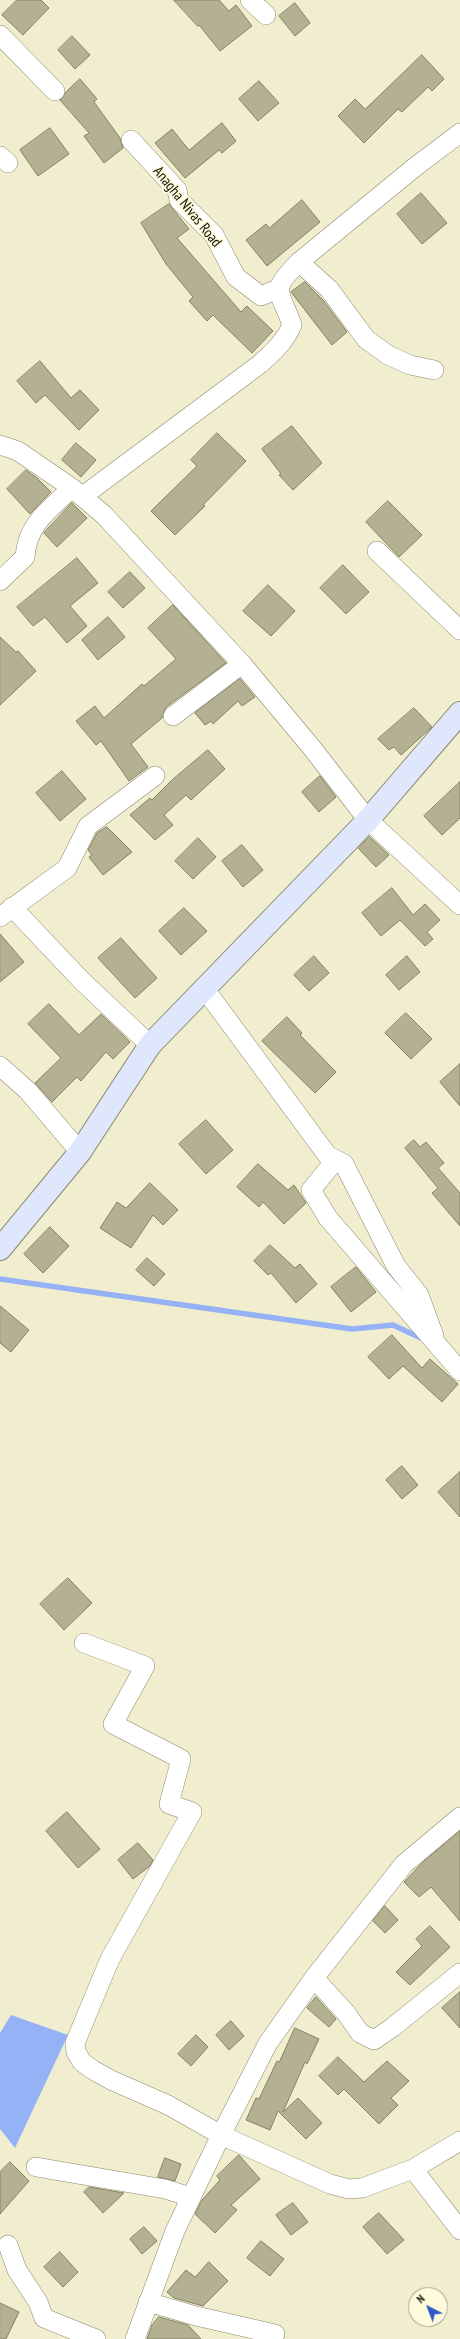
<!DOCTYPE html>
<html>
<head>
<meta charset="utf-8">
<style>
  body { margin:0 }
  #map { position:relative; width:460px; height:2339px; overflow:hidden; background:#f0eece; font-family:"PT Sans Narrow",sans-serif }
  canvas { display:block }
  .north { position:absolute; left:408px; top:2287px; width:40px; height:40px; box-sizing:border-box; background:#fdfbdb; border:1px solid #a2a089; border-radius:50%; rotate:318deg; font-size:11px; font-weight:700; line-height:16px; text-align:center; color:#19180d }
  .north::after { content:''; display:block; margin:auto; width:14px; height:18px; background:#3456c6; clip-path:polygon(50% 0,100% 100%,50% 72%,0 100%) }
</style>
</head>
<body>
<div id="map">
<canvas width="460" height="2339"></canvas>
<div class="north">N</div>
</div>
<script>
const c = document.querySelector('canvas').getContext('2d');
c.lineJoin = 'round';
function fill(path, color) {
  c.fillStyle = color;
  c.fill(path, 'evenodd');
}
function strokePath(path, color, width, dash) {
  c.strokeStyle = color;
  c.lineWidth = width;
  c.lineCap = dash ? 'butt' : 'round';
  c.setLineDash(dash || []);
  c.stroke(path);
}
function write(font, color, halo, rows, align = 'center') {
  c.font = font + ' "PT Sans Narrow",sans-serif';
  c.lineWidth = 4;
  c.setLineDash([]);
  c.textBaseline = 'middle';
  c.strokeStyle = halo;
  c.fillStyle = color;
  for (const [text, x, y, turn = 0] of rows) {
    c.save();
    c.translate(x, y);
    c.rotate((+turn || 0) * Math.PI / 180);
    c.textAlign = isNaN(turn) ? turn : align;
    if (halo) c.strokeText(text, 0, 0);
    c.fillText(text, 0, 0);
    c.restore();
  }
}
fill(new Path2D(`
  M11 2015 68 2035 15 2148 0 2129V2033Z`), '#96b2f6');
strokePath(new Path2D(`
  M0 1279 352 1329 393 1325 423 1339`), '#96b2f6', 5.5);
const building = new Path2D(`
  M17 0H41L49 8 23 35 2 15Z
  M174 0H219L229 11 236 5 252 26 220 51 199 25 198 26Z
  M295 3 310 23 295 36 279 16Z
  M72 36 90 55 75 69 58 50Z
  M422 55 444 79 432 91 428 87 402 112 398 109 364 143 338 116 355 99 365 109Z
  M80 79 97 99 94 102 120 138 123 148 104 163 84 136 89 133 60 100 66 92Z
  M259 81 279 103 258 121 239 99Z
  M222 123 236 141 222 153 219 150 185 178 155 143 172 129 189 150Z
  M50 128 69 154 38 176 20 150Z
  M421 193 447 223 422 244 397 214Z
  M302 200 320 222 267 266 246 240 266 224 269 228Z
  M169 204 189 229 177 238 241 312 247 306 273 331 252 353 213 315 207 321 189 301 193 297 166 264 141 223Z
  M305 282 323 300 347 332 332 345 291 292Z
  M40 361 71 398 80 390 99 410 79 430 45 395 36 403 17 381Z
  M292 426 322 463 293 490 279 475 281 474 262 449Z
  M217 433 246 461 203 505 205 506 175 535 151 511 197 466 191 460Z
  M76 443 96 460 81 477 62 460Z
  M26 470 37 478 51 492 30 514 7 489Z
  M388 501 422 535 399 557 366 522Z
  M72 503 87 518 57 547 44 533Z
  M77 558 98 583 70 606 87 626 67 643 45 617 33 626 17 607Z
  M343 565 369 592 346 614 320 588Z
  M130 572 145 588 123 608 108 592Z
  M268 585 295 611 271 636 243 611Z
  M173 605 226 663 166 707 162 718 131 744 148 767 129 781 101 741 96 745 76 721 95 706 104 718 142 684 144 686 176 659 148 628Z
  M108 617 125 637 98 660 82 640Z
  M0 637 16 652 18 651 36 671 0 705Z
  M240 679 255 697 242 706 238 701 213 724 211 721 205 725 195 713Z
  M414 708 432 727 401 755 394 747 389 750 378 739Z
  M208 750 225 769 191 800 186 795 164 815 173 825 155 840 130 815 150 798 152 800 172 780Z
  M62 771 86 799 60 821 36 793Z
  M320 776 336 797 319 812 302 792Z
  M460 782V818L442 835 424 816Z
  M107 827 132 852 103 875 89 857 92 855 88 850 97 833Z
  M370 837 389 855 376 867 358 848Z
  M198 838 216 857 193 879 175 861Z
  M242 845 263 870 243 887 222 861Z
  M392 888 413 915 425 904 440 920 427 932 433 939 425 946 400 920 381 936 362 913Z
  M184 908 207 931 181 955 159 931Z
  M0 934 24 962 0 982Z
  M121 938 157 978 135 998 98 958Z
  M314 956 329 973 309 991 294 975Z
  M407 956 420 972 399 990 386 975Z
  M49 1004 79 1035 101 1014 130 1042 113 1059 106 1052 81 1081 77 1077 52 1102 35 1083 61 1058 28 1024Z
  M406 1013 432 1039 411 1059 385 1033Z
  M287 1017 302 1033 300 1035 336 1072 315 1093 262 1041Z
  M460 1064V1106L440 1082Z
  M206 1120 233 1150 206 1174 179 1144Z
  M414 1140 420 1147 426 1142 444 1163 438 1168 460 1193V1226L432 1193 438 1188 405 1148Z
  M258 1164 288 1190 294 1185 306 1203 284 1224 263 1202 259 1207 237 1187Z
  M150 1183 178 1210 163 1225 153 1215 131 1248 100 1228 117 1202 126 1208Z
  M50 1227 69 1246 43 1273 24 1254Z
  M270 1245 295 1268 300 1264 317 1284 296 1303 271 1273 268 1275 254 1261Z
  M147 1258 165 1274 154 1286 136 1270Z
  M356 1267 376 1292 351 1312 331 1287Z
  M0 1306 29 1330 11 1352 0 1343Z
  M392 1335 422 1368 430 1359 458 1384 442 1402 403 1366 389 1379 368 1357Z
  M402 1466 418 1485 402 1499 386 1480Z
  M460 1472V1517L438 1492Z
  M68 1578 92 1603 64 1630 40 1604Z
  M67 1812 100 1849 78 1868 46 1831Z
  M460 1831V1921L431 1887 419 1897 404 1882 423 1862Z
  M138 1843 153 1860 150 1866 133 1879 118 1860Z
  M385 1906 398 1920 385 1933 373 1921Z
  M430 1926 450 1947 410 1985 396 1972 422 1946 416 1939Z
  M460 1992V2028L442 2008Z
  M316 1997 336 2019 329 2027 307 2008Z
  M231 2021 244 2036 229 2050 216 2035Z
  M295 2028 319 2039 307 2064 305 2062 283 2112 298 2098 322 2123 306 2139 278 2111 270 2130 246 2120 256 2098 259 2099 277 2061 279 2062Z
  M196 2035 208 2047 191 2066 178 2054Z
  M338 2057 364 2082 387 2061 409 2081 391 2098 398 2105 379 2124 344 2089 338 2095 319 2076Z
  M239 2155 260 2179 231 2205 237 2210 215 2233 195 2214 202 2200 220 2180 217 2176Z
  M165 2158 181 2164 175 2181 158 2177Z
  M10 2162 29 2181 0 2214V2172Z
  M89 2187 124 2193 103 2213 84 2192Z
  M293 2203 308 2222 291 2235 276 2215Z
  M379 2213 404 2240 387 2254 363 2227Z
  M144 2227 157 2241 142 2254 130 2239Z
  M261 2241 284 2259 270 2276 247 2258Z
  M60 2252 78 2272 63 2287 44 2267Z
  M209 2262 228 2281 203 2306 174 2298 167 2292 186 2270 195 2277Z
  M0 2303 19 2312 6 2339H0Z
  M159 2317 188 2325 201 2339H147L152 2325Z`);
fill(building, '#b3b192');
strokePath(building, '#848265', 1);
const street = new Path2D(`
  M250 0 266 15
  M0 35 55 91
  M131 140 177 190 179 200 214 235 236 277 261 296 278 289
  M0 156 8 163
  M299 262 329 289 366 339 388 355 410 365 434 370
  M0 445 18 451 72 488 104 515 242 664 312 748 368 820 460 905
  M83 496 260 364C273 352 285 342 292 325 280 289 268 293 299 262L415 167 460 133
  M377 551 460 630
  M0 581 25 557C27 524 50 509 72 488
  M173 716 242 664
  M12 907 82 981 150 1045
  M0 917 67 868 88 826 155 776
  M204 988 333 1163 311 1190 328 1218 460 1371
  M0 1066 28 1091 80 1152
  M327 1155 344 1164 396 1266 419 1295 434 1336
  M84 1643 145 1666 113 1724 181 1759 169 1804 192 1812 110 1959 75 2043 76 2052 82 2062 93 2070 111 2080 168 2105 221 2135 268 2043 314 1978 404 1864 460 1817
  M314 1978 346 2013 360 2033 374 2040 393 2027 460 1973
  M36 2167 165 2189 191 2197
  M413 2169 460 2230
  M8 2245 17 2270 38 2302 44 2318 96 2339
  M148 2302 196 2316 275 2334
  M135 2339 175 2231 221 2135 330 2184 349 2189 362 2188 413 2169 460 2141`);
const secondary = new Path2D(`
  M0 1249 80 1152 150 1045 368 820 460 713`);
strokePath(street, '#8b886b', 20);
strokePath(secondary, '#8b886b', 24);
strokePath(street, '#fff', 19);
strokePath(secondary, '#dfe7fc', 22);
write('15px', '#19180d', '#fdfbdb', [
  ["Anagha Nivas Road",187,207,51]
]);
</script>
</body>
</html>
